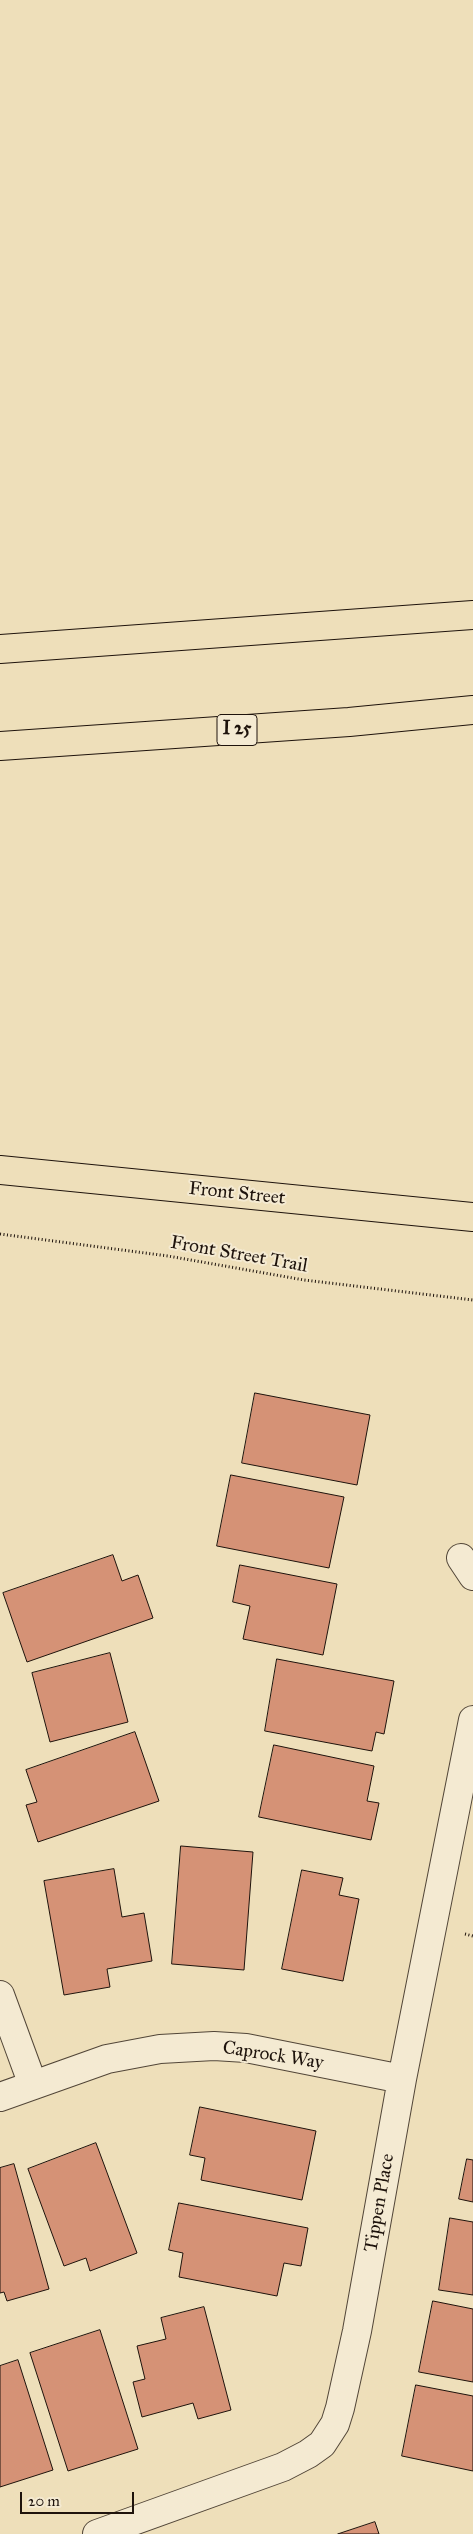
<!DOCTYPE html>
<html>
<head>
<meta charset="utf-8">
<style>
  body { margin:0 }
  #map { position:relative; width:473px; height:2534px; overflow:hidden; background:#eedfba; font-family:"IM FELL Great Primer",serif }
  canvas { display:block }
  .scale { position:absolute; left:20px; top:2492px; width:114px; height:22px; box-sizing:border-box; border:2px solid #1e130c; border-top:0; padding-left:6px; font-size:15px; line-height:18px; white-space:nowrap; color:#1e130c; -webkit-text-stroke:4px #f4ead2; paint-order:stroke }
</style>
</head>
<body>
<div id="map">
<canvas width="473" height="2534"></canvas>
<div class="scale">20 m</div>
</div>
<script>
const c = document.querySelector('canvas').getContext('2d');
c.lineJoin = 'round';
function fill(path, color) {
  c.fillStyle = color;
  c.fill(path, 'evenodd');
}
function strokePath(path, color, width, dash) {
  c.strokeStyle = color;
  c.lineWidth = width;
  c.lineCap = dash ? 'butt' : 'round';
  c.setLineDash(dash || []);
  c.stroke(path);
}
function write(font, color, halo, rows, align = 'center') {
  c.font = font + ' "IM FELL Great Primer",serif';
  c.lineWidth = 4;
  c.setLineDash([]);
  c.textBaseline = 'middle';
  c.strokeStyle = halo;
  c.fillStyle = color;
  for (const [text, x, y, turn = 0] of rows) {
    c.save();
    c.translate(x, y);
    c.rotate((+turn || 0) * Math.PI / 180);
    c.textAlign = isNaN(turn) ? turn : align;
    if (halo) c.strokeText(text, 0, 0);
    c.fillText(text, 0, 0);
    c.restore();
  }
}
const building = new Path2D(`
  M255 1393 370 1415 357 1485 242 1463Z
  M231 1475 344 1497 329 1568 217 1546Z
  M113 1555 122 1581 138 1575 153 1618 27 1662 3 1593Z
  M240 1565 337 1584 323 1655 243 1639 250 1606 233 1602Z
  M110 1653 128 1722 50 1742 32 1673Z
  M277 1659 394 1681 384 1734 376 1732 372 1751 265 1731Z
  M135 1732 159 1801 38 1842 26 1805 37 1802 26 1770Z
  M274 1745 374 1766 367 1801 379 1803 371 1840 259 1817Z
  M181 1846 253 1852 244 1970 172 1964Z
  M114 1869 122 1917 144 1913 152 1961 107 1969 110 1987 64 1995 44 1881Z
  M302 1870 343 1878 339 1895 359 1899 343 1981 282 1969Z
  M200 2107 316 2131 302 2200 201 2180 205 2158 190 2155Z
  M96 2143 137 2253 90 2271 86 2258 64 2266 28 2169Z
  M467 2159 473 2160V2202L459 2199Z
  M14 2164 49 2289 7 2301 4 2292 0 2293V2168Z
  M179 2203 308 2228 301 2266 284 2263 277 2296 179 2277 183 2253 169 2250Z
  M450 2218 473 2222V2295L439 2290Z
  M433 2301 473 2309V2382L419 2372Z
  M204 2307 231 2410 198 2419 193 2403 142 2417 133 2382 145 2379 137 2346 166 2339 161 2318Z
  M100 2330 138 2449 68 2471 30 2353Z
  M18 2360 53 2470 0 2487V2366Z
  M416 2385 473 2396V2471L402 2456Z
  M375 2522 379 2534H338Z`);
fill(building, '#d59276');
strokePath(building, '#1e130c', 1);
const minor = new Path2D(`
  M461 1558 473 1576
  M0 1995 33 2085
  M0 2097 107 2059 160 2049 214 2046 246 2048 402 2079
  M97 2534 283 2467 308 2454 322 2444 335 2424 340 2408 357 2331 402 2079 473 1720`);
const major = new Path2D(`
  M0 1170 473 1217`);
const highway = new Path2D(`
  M0 649 473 615
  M0 746 349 722 473 710`);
strokePath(minor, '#524638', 30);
strokePath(major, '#1e130c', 30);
strokePath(highway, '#1e130c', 30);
strokePath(new Path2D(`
  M0 1234 168 1256 304 1280 473 1300
  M465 1934 473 1936`), '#1e130c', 3, [1, 2.5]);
strokePath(minor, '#f4ead2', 28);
strokePath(major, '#eedfba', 28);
strokePath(highway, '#eedfba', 28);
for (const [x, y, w] of [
  [237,730,40]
]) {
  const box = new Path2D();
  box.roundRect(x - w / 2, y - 15.5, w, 31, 4);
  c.fillStyle = '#f4ead2';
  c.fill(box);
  strokePath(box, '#1e130c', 1);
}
write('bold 18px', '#1e130c', null, [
  ["I 25",237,730]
]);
write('19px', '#1e130c', '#f4ead2', [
  ["Front Street",237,1194,6],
  ["Front Street Trail",239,1255,10],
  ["Caprock Way",273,2056,9],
  ["Tippen Place",380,2203,-80]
]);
</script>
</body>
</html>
